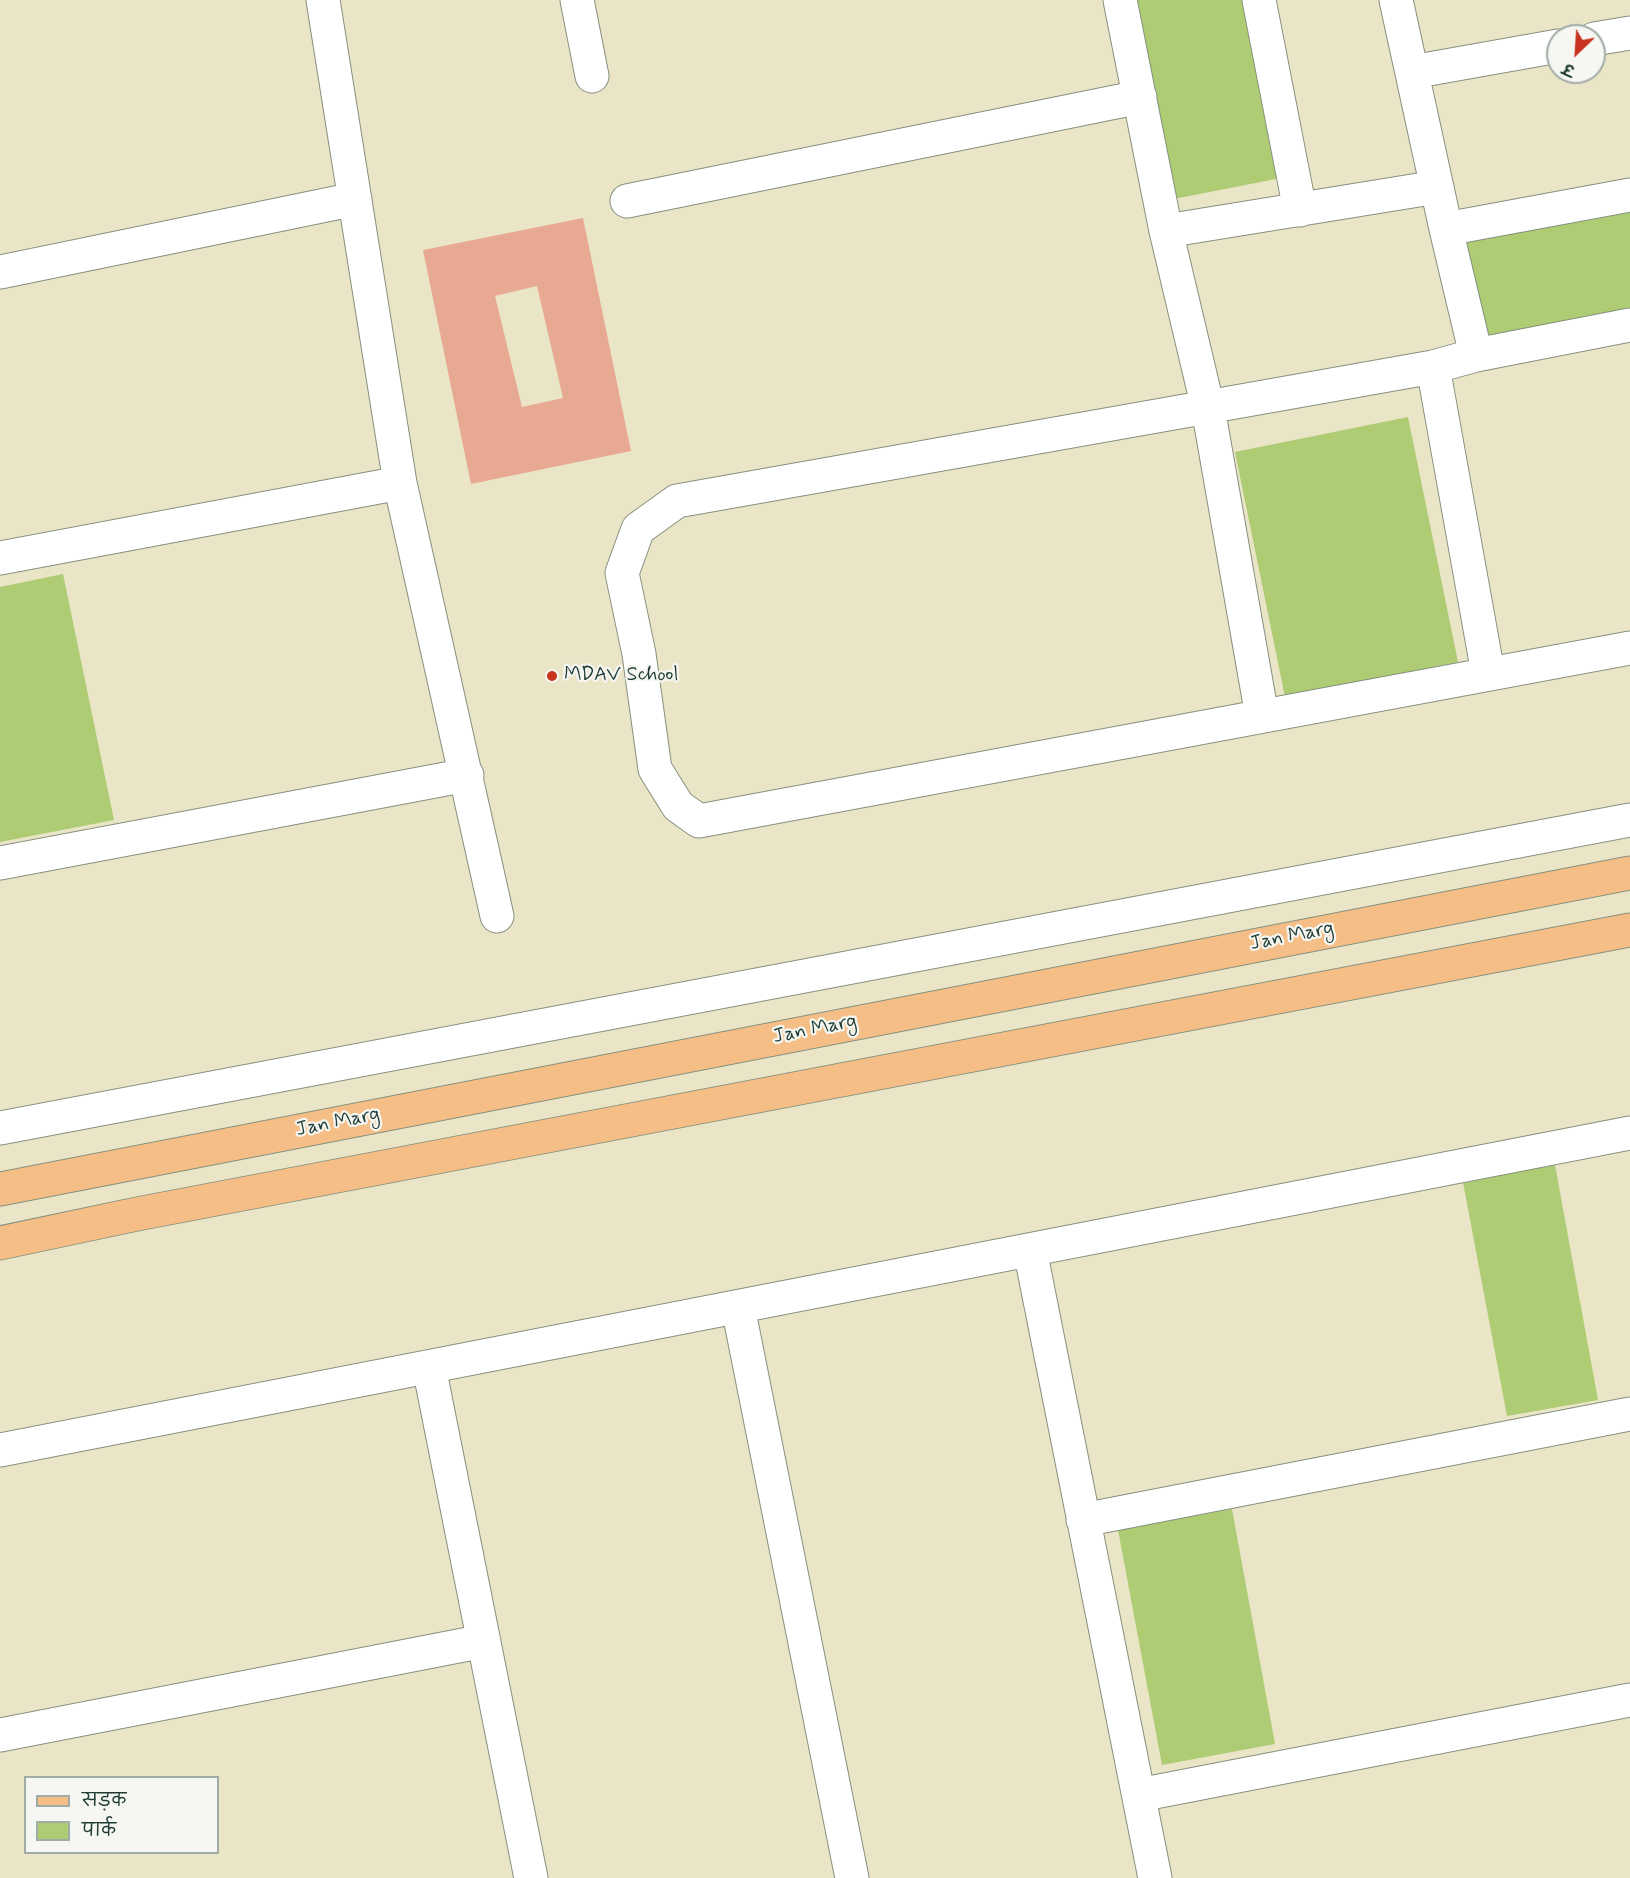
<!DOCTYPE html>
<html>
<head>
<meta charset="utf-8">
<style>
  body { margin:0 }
  #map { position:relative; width:1630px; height:1878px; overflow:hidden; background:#ebe5c7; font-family:Mynerve,"Playpen Sans Deva",sans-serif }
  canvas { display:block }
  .legend { position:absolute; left:24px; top:1776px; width:195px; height:78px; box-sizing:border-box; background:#f6f6f2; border:2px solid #a0aca6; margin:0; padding:8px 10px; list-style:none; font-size:18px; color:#1f3d34 }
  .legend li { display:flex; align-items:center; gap:12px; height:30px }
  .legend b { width:30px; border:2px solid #a0aca6 }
  .north { position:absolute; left:1546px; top:24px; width:60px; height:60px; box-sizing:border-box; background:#f6f6f2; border:2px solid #a0aca6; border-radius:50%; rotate:205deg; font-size:16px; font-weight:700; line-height:24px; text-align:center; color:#1f3d34 }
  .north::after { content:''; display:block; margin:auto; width:21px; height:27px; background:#c8321e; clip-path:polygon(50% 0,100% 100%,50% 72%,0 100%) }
</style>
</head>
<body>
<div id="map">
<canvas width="1630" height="1878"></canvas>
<ul class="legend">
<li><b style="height:8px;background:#f5be86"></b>सड़क</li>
<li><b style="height:16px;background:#adcc73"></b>पार्क</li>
</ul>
<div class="north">उ</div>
</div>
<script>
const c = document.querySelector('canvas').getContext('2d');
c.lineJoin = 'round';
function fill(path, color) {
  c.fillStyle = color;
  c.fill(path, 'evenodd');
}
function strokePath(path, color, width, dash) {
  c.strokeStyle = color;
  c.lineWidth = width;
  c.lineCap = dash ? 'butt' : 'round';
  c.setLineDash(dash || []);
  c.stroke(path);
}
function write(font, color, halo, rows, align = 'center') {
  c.font = font + ' Mynerve,sans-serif';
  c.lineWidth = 4.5;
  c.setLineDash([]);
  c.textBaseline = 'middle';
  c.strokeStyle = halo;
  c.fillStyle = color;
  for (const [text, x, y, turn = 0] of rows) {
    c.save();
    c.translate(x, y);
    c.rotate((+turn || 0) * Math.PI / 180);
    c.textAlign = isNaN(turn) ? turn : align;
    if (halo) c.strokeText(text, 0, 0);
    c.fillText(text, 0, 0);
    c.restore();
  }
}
fill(new Path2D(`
  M1134 0H1246L1281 178 1174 199Z
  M1630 206V334L1485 361 1461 238Z
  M1408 417 1458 662 1285 697 1235 452Z
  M63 574 114 820 0 842V587Z
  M1555 1165 1598 1400 1507 1416 1462 1177Z
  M1232 1509 1275 1744 1162 1765 1118 1530Z`), '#adcc73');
fill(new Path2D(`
  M583 218 631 451 471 484 423 250ZM537 286 563 398 522 407 495 296Z`), '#e7a992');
const minor = new Path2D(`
  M323 0 400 483 497 916
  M577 0 592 76
  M1120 0 1166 231 1208 408 1262 716
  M1259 0 1300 210
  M1396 0 1446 229 1476 355
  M1594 39 1630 33
  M1412 72 1558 46
  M627 201 1140 97
  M1446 229 1630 195
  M1166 231 1437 187
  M0 272 355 199
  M1630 325 1476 355 1433 367 677 501 638 529 622 573 639 654 655 769 678 806 699 821 1630 648
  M1433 367 1488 673
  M0 558 400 483
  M0 863 467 775
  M0 1128 1630 820
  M1030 1250 1155 1878
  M738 1307 852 1878
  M429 1367 531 1878
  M0 1450 1630 1133
  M1083 1520 1630 1414
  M0 1735 484 1641
  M1139 1795 1630 1700`);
const major = new Path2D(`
  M0 1189 1630 873
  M0 1243 137 1214 1630 930`);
strokePath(minor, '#85917e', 35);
strokePath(major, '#85917e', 35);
strokePath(minor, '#fff', 33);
strokePath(major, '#f5be86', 33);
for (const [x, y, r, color] of [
  [552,676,6,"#c8321e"]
]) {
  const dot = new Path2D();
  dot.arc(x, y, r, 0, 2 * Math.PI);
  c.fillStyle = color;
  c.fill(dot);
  strokePath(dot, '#f6f6f2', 2);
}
write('20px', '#1f3d34', '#f6f6f2', [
  ["MDAV School",564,676]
], 'left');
write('20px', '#1f3d34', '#f6f6f2', [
  ["Jan Marg",1292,937,-11],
  ["Jan Marg",815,1030,-11],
  ["Jan Marg",338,1123,-11]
]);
</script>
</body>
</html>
